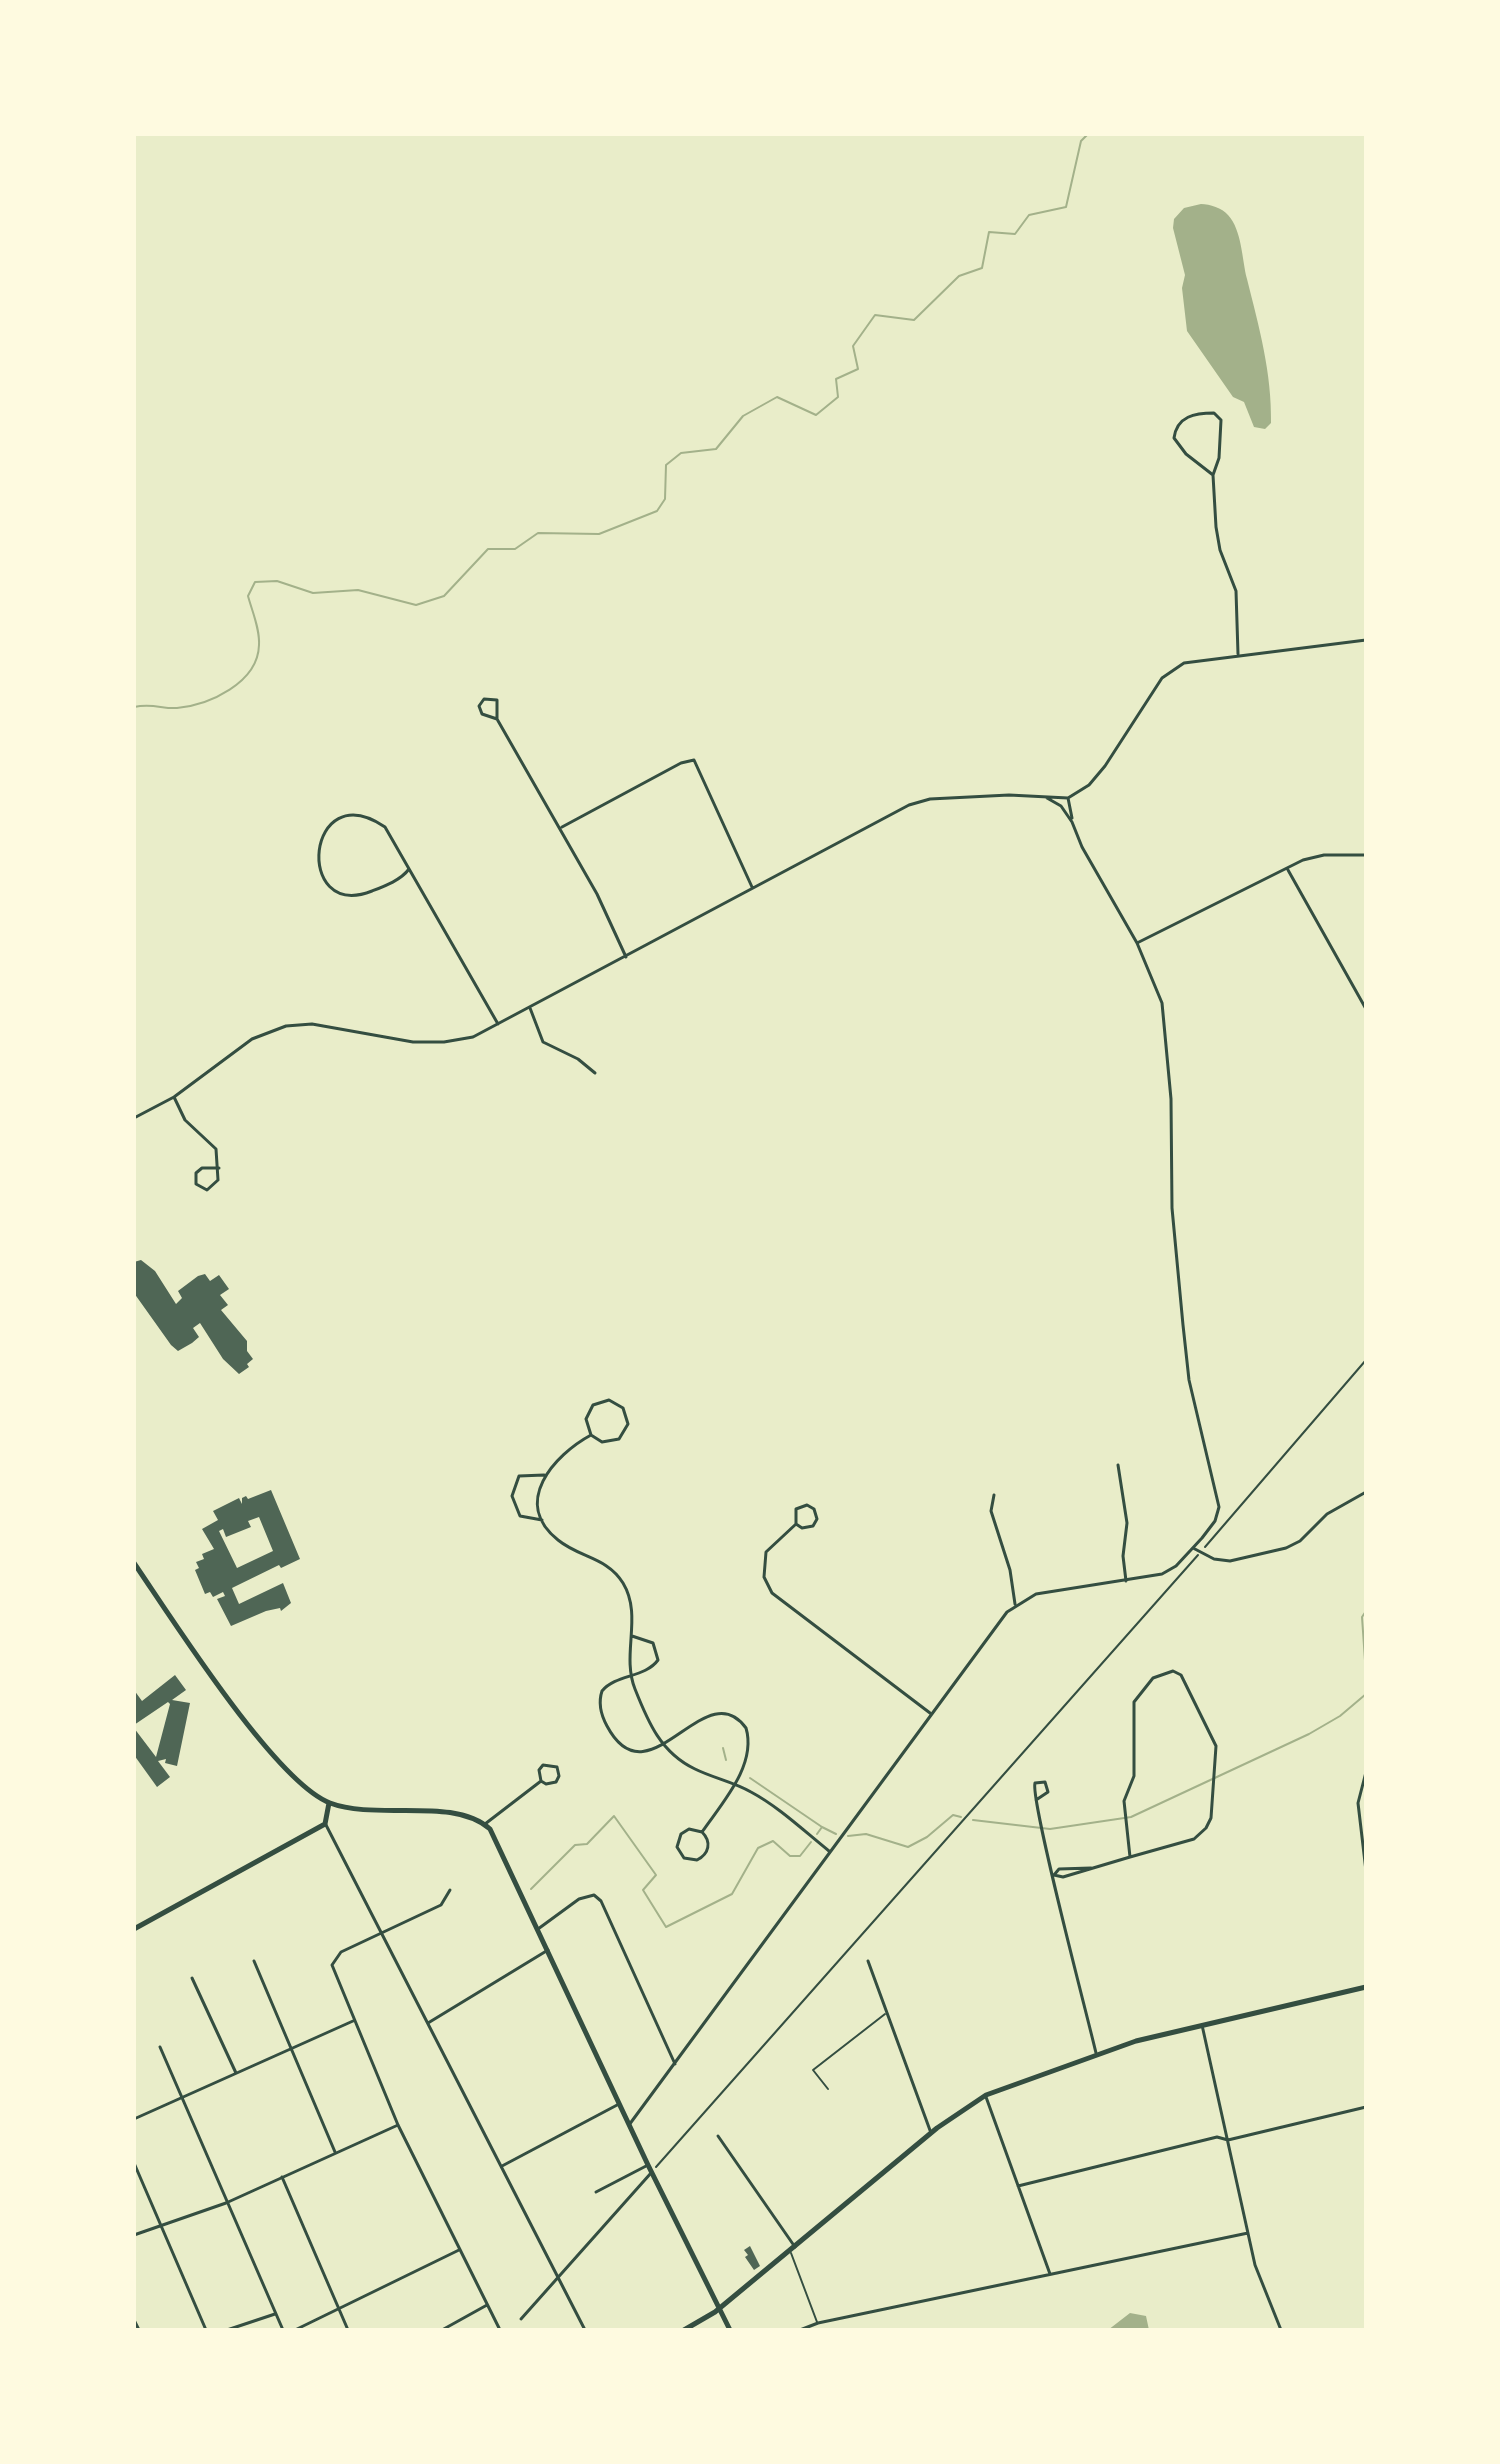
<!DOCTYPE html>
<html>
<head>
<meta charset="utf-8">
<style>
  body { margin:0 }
  #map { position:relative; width:1500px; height:2464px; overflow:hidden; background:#e9edc9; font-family:"Varela Round",sans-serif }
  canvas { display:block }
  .frame { position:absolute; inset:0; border:136px solid #fefae0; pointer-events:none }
</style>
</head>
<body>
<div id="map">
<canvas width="1500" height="2464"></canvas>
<div class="frame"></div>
</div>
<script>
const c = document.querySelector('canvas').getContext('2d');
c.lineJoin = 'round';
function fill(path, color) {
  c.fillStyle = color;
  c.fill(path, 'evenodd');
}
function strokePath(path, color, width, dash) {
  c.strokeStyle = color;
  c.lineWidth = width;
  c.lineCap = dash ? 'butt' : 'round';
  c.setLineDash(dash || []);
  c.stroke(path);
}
fill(new Path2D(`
  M1201 204C1210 204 1222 208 1228 215 1242 230 1242 260 1247 279 1259 327 1272 373 1271 423L1265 429 1254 427 1244 402 1233 397 1187 331 1182 288 1185 275 1173 228 1174 219 1184 208Z
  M1130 2313 1146 2316 1149 2330H1108Z`), '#a3b18a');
strokePath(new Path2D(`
  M134 707C153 703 162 709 177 708 209 705 258 683 259 645 260 629 252 611 248 596L255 582 277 581 313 593 358 590 416 605 444 596 488 549H515L538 533 599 534 657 511 665 499 666 465 681 453 716 449 743 416 777 397 816 415 838 397 836 379 858 369 853 346 875 315 914 320 959 276 982 268 989 232 1015 234 1029 215 1066 207 1081 141 1088 134
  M1366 1611 1362 1617 1366 1675
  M723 1748 726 1760
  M750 1778 822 1827
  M973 1820 1050 1829 1131 1817 1309 1734 1340 1716 1366 1694
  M817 1834 822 1827 836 1834
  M848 1836 866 1834 908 1847 927 1837 953 1815 961 1817
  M531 1889 575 1845 587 1844 614 1816 656 1875 643 1890 666 1927 732 1894 758 1848 773 1841 790 1856H800L811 1842`), '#a3b18a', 2);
fill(new Path2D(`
  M141 1260 155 1271 176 1304 182 1298 178 1291 198 1276 205 1274 210 1281 219 1275 229 1289 220 1295 228 1305 221 1310 247 1341V1351L253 1359 247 1364 249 1367 239 1374 223 1359 200 1323 193 1328 199 1337 192 1343 178 1351 171 1345 134 1293V1262Z
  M271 1490 300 1559 281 1568 279 1565 232 1588 239 1604 283 1583 291 1603 281 1611 280 1608 266 1611 231 1626 217 1599 225 1596 223 1592 213 1597 210 1592 205 1594 195 1570 199 1568 196 1562 204 1559 202 1554 214 1549 202 1529 218 1520 213 1511 239 1498 242 1504V1498L246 1496 248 1499ZM259 1517 273 1551 237 1568 219 1531 223 1529 226 1537 251 1527 248 1521Z
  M175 1675 186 1690 172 1700 190 1703 177 1766 165 1763 166 1759 158 1761 170 1777 157 1787 134 1755V1728L156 1757 170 1704 168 1702 134 1725V1690L142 1701Z
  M750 2246 760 2266 754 2270 745 2257 748 2255 744 2250Z`), '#4f6655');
strokePath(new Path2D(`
  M1205 1547 1366 1360
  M656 2167 1198 1555`), '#344e41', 2);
strokePath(new Path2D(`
  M828 2089 813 2070 885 2014
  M791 2253 817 2322`), '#344e41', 2);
strokePath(new Path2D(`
  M1213 475 1186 454 1174 438C1177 416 1195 413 1214 413L1221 420 1219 458 1213 475 1216 527 1220 550 1236 591 1238 654
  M497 719V700L484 699 479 706 482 714 497 719 597 894 626 957
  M1068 798 1072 818
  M562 827 681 763 694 760 752 887
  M409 869C401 880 385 886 372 891 293 922 306 773 385 827L498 1024
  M1288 870 1366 1009
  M1137 943 1303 860 1324 855H1366
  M530 1008 543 1042 578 1059 595 1073
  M174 1097 185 1120 216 1149 218 1180 207 1190 196 1184V1173L202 1168H219
  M134 1118 174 1097 252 1039 286 1026 312 1024 413 1042H444L473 1037 909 805 930 799 1009 795 1068 798 1089 785 1105 766 1162 678 1184 663 1366 640
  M591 1435 586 1419 593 1405 609 1400 623 1408 628 1424 619 1439 602 1442 591 1435C554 1455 511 1503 558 1540 580 1558 607 1557 623 1583 643 1616 621 1654 635 1689 648 1722 661 1753 695 1769 713 1778 734 1782 751 1792 779 1807 804 1831 829 1851
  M1118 1465 1127 1523 1123 1556 1126 1581
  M1366 1469V1486
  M994 1495 991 1511 1010 1570 1015 1604
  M542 1520 520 1516 512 1496 519 1476 544 1475
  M796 1524V1509L807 1505 814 1509 817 1519 813 1526 802 1528 796 1524 766 1552 764 1577 772 1593 930 1713
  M1193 1548 1214 1559 1230 1561 1286 1548 1300 1541 1327 1514 1366 1492
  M632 1636 653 1643 658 1660C645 1678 616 1674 602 1691 598 1703 601 1715 607 1726 649 1805 705 1671 746 1728 757 1765 722 1803 702 1832 712 1842 709 1854 697 1860L684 1858 677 1847 681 1834 689 1829 702 1832
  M1366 1772 1358 1803 1366 1871
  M1036 1800 1048 1792 1045 1782 1035 1783C1030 1800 1088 2018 1096 2053
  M485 1824 541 1781 546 1784 556 1782 559 1776 557 1767 543 1765 539 1770 541 1781
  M326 1825 585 2330
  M1054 1875 1063 1877 1130 1857 1124 1801 1134 1776V1702L1153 1678 1173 1671 1181 1675 1216 1746 1211 1818 1206 1828 1194 1839 1130 1857
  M1054 1875 1059 1869 1091 1868
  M450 1890 441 1905 341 1952 332 1965 398 2125 500 2330
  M538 1929 579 1899 594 1895 601 1901 675 2064
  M254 1961 335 2152
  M868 1961 931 2133
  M192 1978 236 2073
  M428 2023 548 1950
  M1202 2025 1255 2265 1281 2330
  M160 2047 283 2330
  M986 2097 1050 2274
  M134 2119 353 2021
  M629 2125 1007 1612 1036 1594 1162 1574 1176 1566 1202 1538 1215 1521 1219 1507 1189 1380 1183 1325 1172 1208 1171 1099 1162 1003 1137 943 1082 847 1072 822 1061 806 1047 798
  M718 2136 795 2247
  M134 2163 206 2330
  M502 2166 619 2104
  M282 2177 348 2330
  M1018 2186 1217 2137 1228 2140 1366 2107
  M596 2192 648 2165
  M134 2235 226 2203 398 2125
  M521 2319 651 2173
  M134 2320 139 2330
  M227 2330 275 2314
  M295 2330 459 2250
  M442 2330 487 2305
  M800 2330 818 2323 1248 2233`), '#344e41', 3);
strokePath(new Path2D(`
  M134 1563C171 1617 275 1782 330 1803 377 1821 453 1796 490 1829L648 2165 730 2330
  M134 1929 325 1824 329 1803
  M684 2330 715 2312 937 2128 986 2095 1136 2041 1366 1987`), '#344e41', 5);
</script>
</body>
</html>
